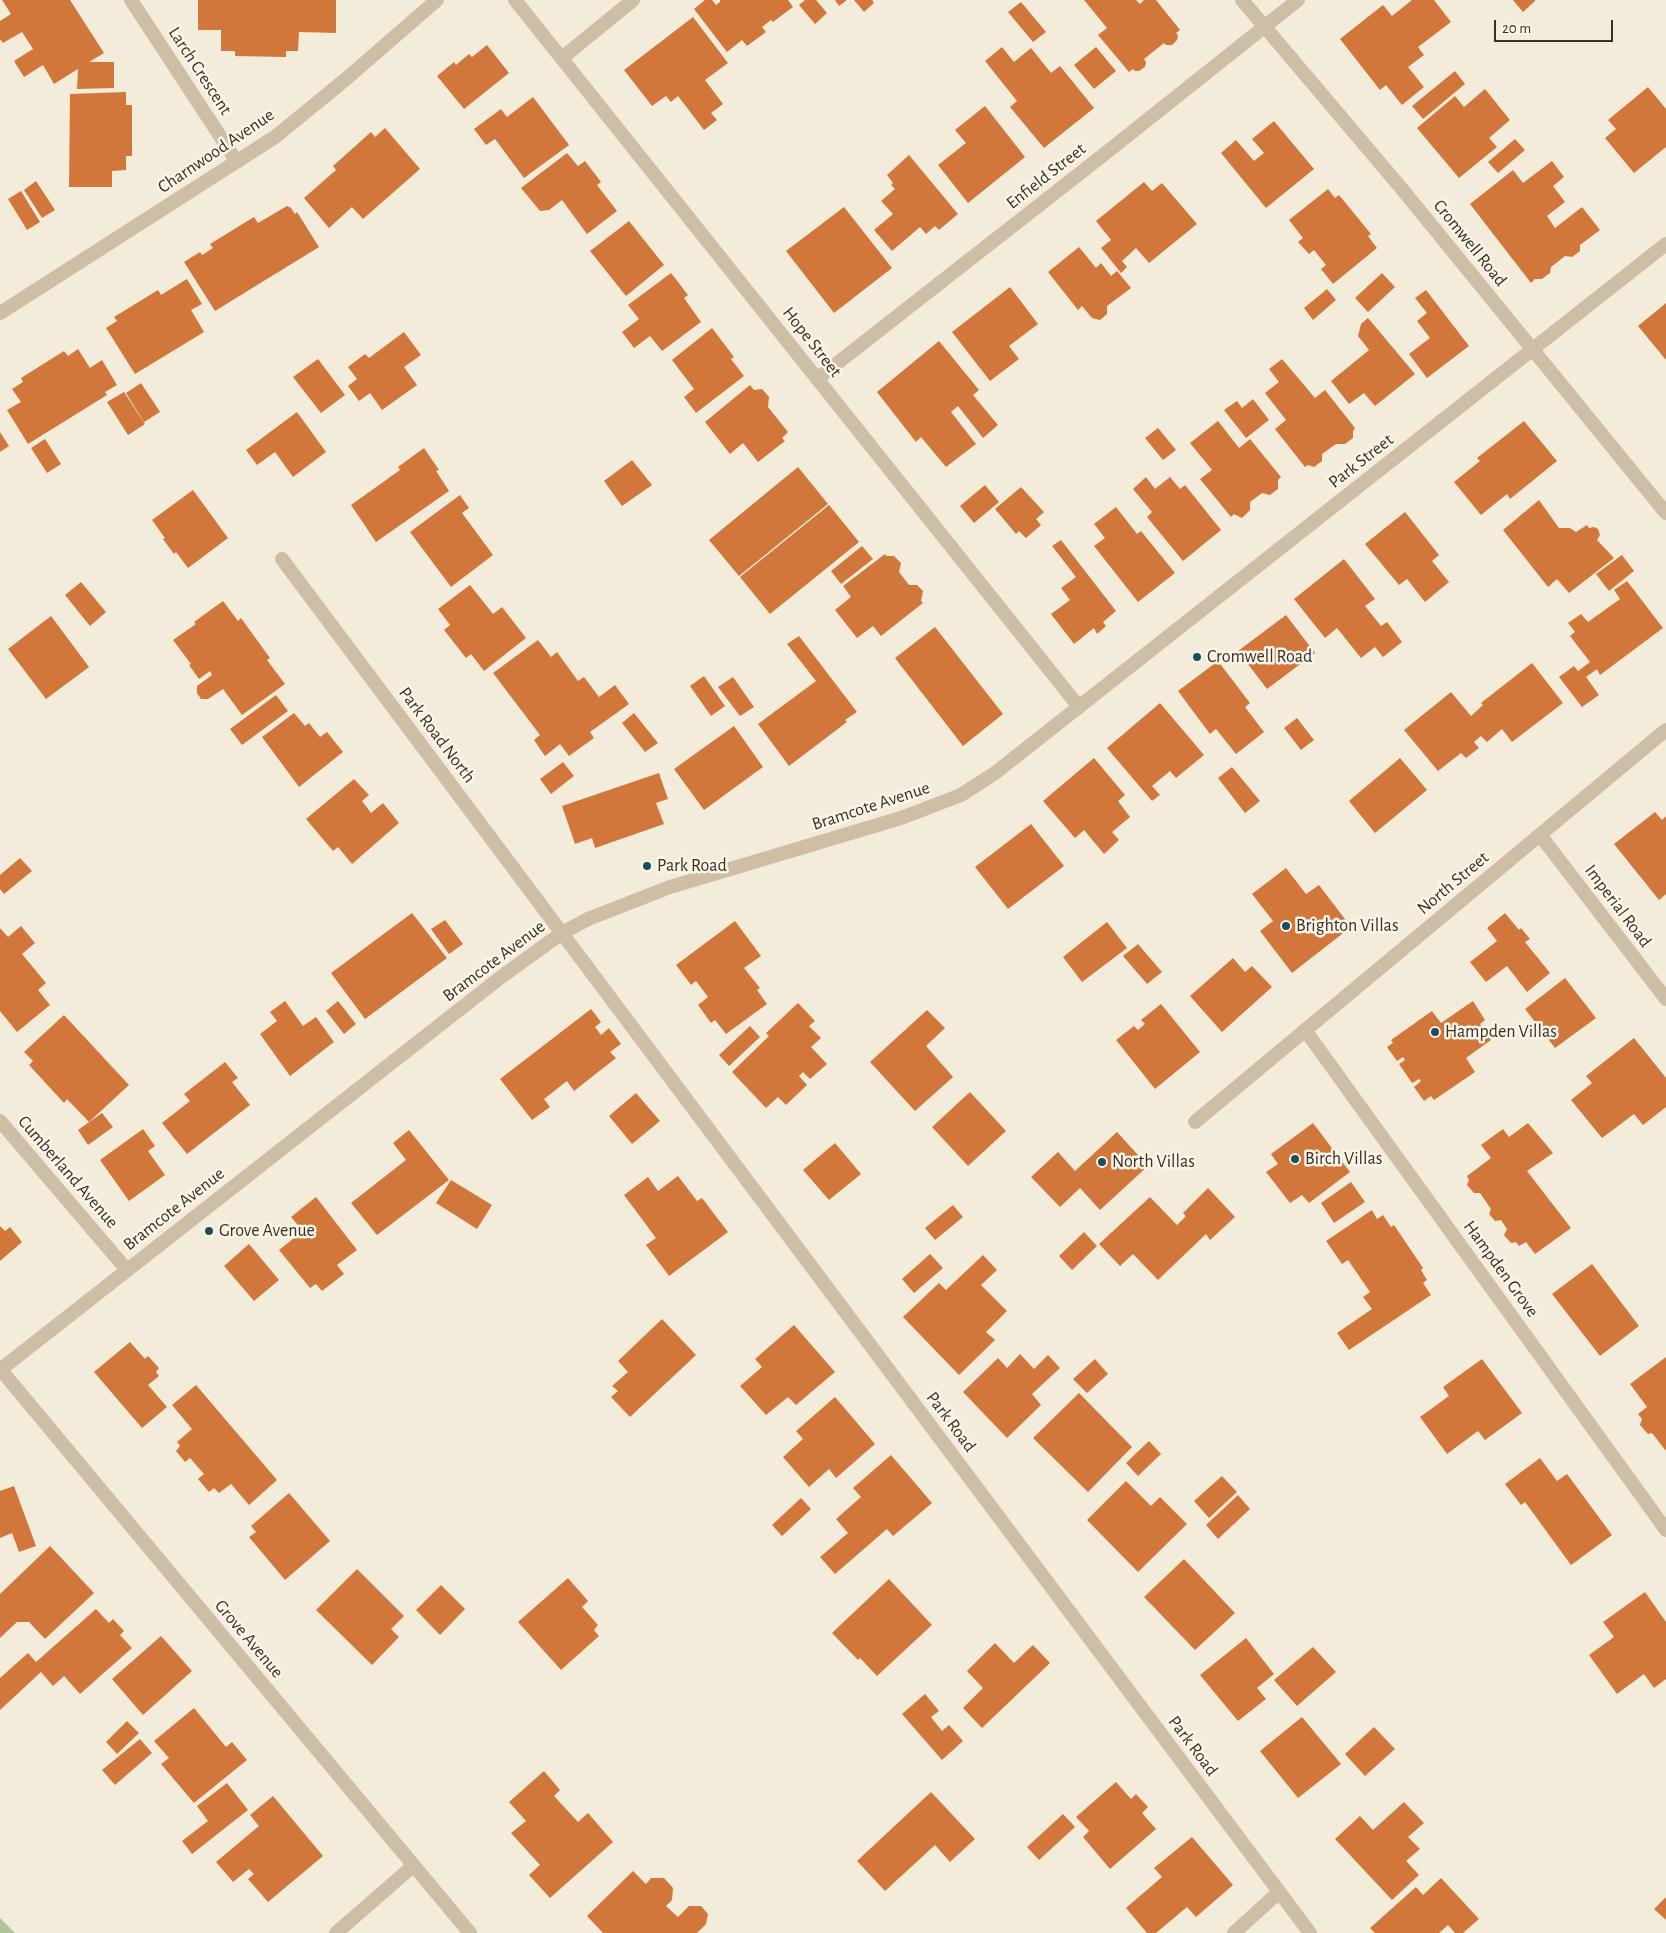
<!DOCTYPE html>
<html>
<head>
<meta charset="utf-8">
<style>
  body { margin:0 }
  #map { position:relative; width:1666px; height:1933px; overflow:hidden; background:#f4ecda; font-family:"Alegreya Sans",sans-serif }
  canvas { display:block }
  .scale { position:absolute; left:1494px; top:20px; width:119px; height:22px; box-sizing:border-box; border:2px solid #382f27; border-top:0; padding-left:6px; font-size:15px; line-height:18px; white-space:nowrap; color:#382f27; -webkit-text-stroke:4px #fbf5e7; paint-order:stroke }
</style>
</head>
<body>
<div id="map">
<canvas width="1666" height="1933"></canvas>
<div class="scale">20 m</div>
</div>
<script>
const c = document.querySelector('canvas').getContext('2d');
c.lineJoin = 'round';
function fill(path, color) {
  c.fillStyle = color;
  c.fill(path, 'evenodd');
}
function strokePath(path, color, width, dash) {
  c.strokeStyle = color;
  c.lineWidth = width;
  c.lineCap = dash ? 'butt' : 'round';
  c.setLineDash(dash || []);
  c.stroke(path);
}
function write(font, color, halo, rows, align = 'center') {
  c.font = font + ' "Alegreya Sans",sans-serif';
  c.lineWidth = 5;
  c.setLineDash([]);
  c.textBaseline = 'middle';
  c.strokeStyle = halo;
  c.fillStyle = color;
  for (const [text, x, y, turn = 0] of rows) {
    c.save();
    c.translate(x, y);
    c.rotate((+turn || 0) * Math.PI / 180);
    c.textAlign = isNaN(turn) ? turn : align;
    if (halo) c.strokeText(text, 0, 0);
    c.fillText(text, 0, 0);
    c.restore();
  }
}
fill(new Path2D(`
  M0 1918 15 1933H0Z`), '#afc599');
fill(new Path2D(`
  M2 0H70L104 53 89 62H114V88L77 89 78 69 54 84 43 65 24 77 14 61 33 49 22 32 3 43 0 39V21L11 14Z
  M198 0H336V33L299 32 298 51H286V57L235 56V51H221V30H198Z
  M705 0H712L716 5 720 2V0H788L793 7 773 22 771 20 762 27 766 32 747 46 742 40 727 52 694 9Z
  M805 0H816L827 13 815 24 799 5Z
  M835 0H847L839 6Z
  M854 0H872L874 3 864 12Z
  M1084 0H1136L1140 4 1144 0H1156L1180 30 1176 33 1178 36 1177 40 1172 45H1166L1164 43 1144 59 1146 62 1145 67 1139 71H1135L1133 69 1129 72 1098 35 1107 28Z
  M1412 0H1434L1451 22 1418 47 1424 55 1408 67 1424 87 1402 105 1386 85 1380 90 1340 39 1383 5 1392 16Z
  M1513 0H1535V1L1523 12Z
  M1021 2 1046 32 1033 42 1008 12Z
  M693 17 728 63 705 80 723 104 711 113 717 120 704 130 678 96 671 102 666 96 652 106 624 70Z
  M487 45 509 73 464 109 437 76 454 62 456 65 469 54 472 57Z
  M1002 47 1014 62 1031 48 1051 73 1060 66 1094 108 1044 148 1010 107 1017 101 985 61Z
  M1096 47 1116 71 1094 89 1074 65Z
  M1455 71 1465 84 1423 119 1412 106Z
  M1648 87 1666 109V147L1634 173 1605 138 1616 129 1608 120Z
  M1485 89 1510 120 1489 138 1497 147 1459 178 1417 128 1455 96 1464 107Z
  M126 92V105H132V156H126V170L112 171V187H69L70 94Z
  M533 97 569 145 524 178 495 139 486 145 474 129 501 109 507 117Z
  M985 106 1025 157 968 203 938 165 966 143 955 130Z
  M1274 121 1314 169 1266 208 1221 153 1236 140 1254 161 1264 153 1252 139Z
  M385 128 420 169 363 219 352 207 329 228 304 198 336 170 333 166 371 132 375 137Z
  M1515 139 1525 150 1498 173 1488 162Z
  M567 153 578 166 585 161 601 182 597 185 617 211 587 234 562 200 549 210 540 211 521 188Z
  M909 155 958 214 939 230 935 226 926 234 920 227 892 251 874 230 893 214 881 201 895 189 891 185 893 183 887 175Z
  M1552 161 1564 177 1553 186 1565 202 1547 216 1555 228 1582 207 1600 230 1580 245V251L1572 257 1565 256 1551 267 1550 273 1542 279H1535L1531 283 1470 204 1513 170 1523 183Z
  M36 181 55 210 42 218 24 190Z
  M1144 182 1152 191 1162 183 1197 224 1149 263 1136 248 1122 261 1127 267 1121 273 1101 248 1111 240 1096 221Z
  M1328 189 1335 198 1339 195 1371 234 1368 236 1377 248 1333 284 1321 269 1326 265 1314 250 1309 254 1298 242 1303 238 1289 220Z
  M21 191 40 222 27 230 8 199Z
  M287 206 291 208 295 214 297 212 319 247 215 311 184 262 200 252 202 255 213 248 210 244 254 217 258 223Z
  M844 207 892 268 834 313 786 251Z
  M629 221 664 265 626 296 590 251Z
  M1079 247 1096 268 1101 263 1111 276 1117 271 1131 288 1107 306V314L1100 320 1092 318 1082 306 1078 310 1048 272Z
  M671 273 688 295 684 298 701 322 662 351 650 336 634 348 622 332 639 319 628 305Z
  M1382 273 1395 287 1368 312 1355 298Z
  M187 279 202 304 191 310 204 332 135 374 106 328 117 321 114 317 158 290 161 295Z
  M1010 287 1038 324 1009 346 1019 359 990 381 952 332Z
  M1327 289 1336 300 1313 320 1304 308Z
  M1426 290 1469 346 1427 378 1409 354 1430 338 1417 321 1427 313 1415 298Z
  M1666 303V360L1638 326Z
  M1368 318 1415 374 1375 406 1364 393 1349 404 1331 381 1369 350 1358 336 1361 324Z
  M712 328 734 357 731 359 744 376 696 413 684 397 694 389 672 360Z
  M404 332 421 355 404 367 417 385 382 410 370 393 359 401 348 386 357 379 348 367 365 354 369 358Z
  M939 341 979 390 973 395 998 425 983 438 958 406 951 412 976 444 946 467 921 437 916 442 877 392Z
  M78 349 90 368 102 360 117 385 105 392 107 395 28 444 7 410 21 402 12 389 23 382 21 378 64 351 68 356Z
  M318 359 345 395 321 413 293 377Z
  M1282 359 1315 398 1325 390 1355 428 1353 431V438L1345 444H1336L1322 454V461L1314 467 1308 465 1305 467 1275 429 1286 420 1265 393 1279 382 1269 369Z
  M141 383 160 412 144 422 126 393Z
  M750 385 754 390 762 389 769 397 768 407 788 432 782 438 785 441 758 462 743 443 730 454 705 422Z
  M124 392 145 424 128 435 107 402Z
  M1253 399 1269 420 1246 438 1224 410 1237 401 1242 408Z
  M297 412 326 452 293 477 275 452 257 465 246 450Z
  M1218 421 1239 448 1250 439 1281 477 1278 480V489L1270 495 1262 493 1250 502V510L1242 518 1234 514 1231 517 1200 479 1212 470 1190 443Z
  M1524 421 1557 461 1510 499 1507 494 1481 515 1454 482 1480 461 1477 458Z
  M1158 428 1176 450 1163 460 1145 438Z
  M0 432 9 446 0 452Z
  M45 439 61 464 47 473 31 448Z
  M424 448 439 470 436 471 449 491 376 542 351 505 400 470 398 467Z
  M632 460 652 485 622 506 604 481Z
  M798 467 828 504 739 576 709 540Z
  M1146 477 1155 489 1170 477 1180 489 1185 485 1221 530 1183 561 1147 517 1152 512 1133 489Z
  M985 485 999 502 974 523 960 506Z
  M1021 487 1044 512 1036 519 1041 525 1026 538 1019 531 1016 534 995 509Z
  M193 490 228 538 188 568 176 552 174 554 163 539 165 538 152 520Z
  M460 495 469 508 462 513 493 555 451 587 410 532Z
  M1539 500 1559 528H1570L1576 532 1587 525 1589 528 1594 527 1598 529 1600 535 1597 540 1614 558 1569 593 1557 579 1548 587 1503 530Z
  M829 505 859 542 770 614 740 577Z
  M1116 507 1137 534 1141 531 1175 573 1138 602 1094 546 1105 538 1094 524Z
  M1405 512 1439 555 1432 561 1449 582 1425 602 1407 579 1399 585 1365 544Z
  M1061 540 1116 611 1103 622 1106 626 1097 634 1094 628 1074 644 1051 614 1070 600 1061 588 1076 577 1052 546Z
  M862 546 873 559 841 584 831 571Z
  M885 554 886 556H894L901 563 899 572 909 585H917L923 591 921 601 923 603 881 636 873 626 857 638 835 610 851 597 843 586Z
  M1622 555 1634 571 1609 591 1596 574Z
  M1344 559 1375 599 1365 606 1381 626 1387 622 1402 642 1383 657 1375 647 1361 658 1337 628 1325 638 1294 599Z
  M1627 581 1663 628 1600 675 1597 669 1586 677 1599 695 1582 707 1559 677 1574 666 1578 671 1590 662 1570 636 1575 632 1568 623 1581 614 1588 622 1620 599 1614 590Z
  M81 582 106 612 90 626 65 595Z
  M470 585 493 614 502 607 526 638 484 671 471 654 466 658 444 630 450 625 438 609Z
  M223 601 238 621 241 618 270 658 267 660 285 684 242 715 223 689 208 699H201L197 693V686L212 675 210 671 199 679 189 665 191 664 173 640 196 624 194 622Z
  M1286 615 1315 653 1267 689 1238 651Z
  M51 616 89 667 46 699 8 649Z
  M935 627 1003 714 963 746 895 658Z
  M799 636 857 712 845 720 847 722 789 766 758 724 816 681 787 644Z
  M538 640 551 657 557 652 578 681 584 677 599 697 615 685 629 704 590 732 594 738 569 756 560 744 545 756 534 740 540 735 493 673Z
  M1218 661 1250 703 1245 707 1264 732 1236 754 1216 729 1210 734 1178 691Z
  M1532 663 1563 703 1512 742 1502 729 1487 742 1481 736 1474 742 1479 748 1466 758 1461 753 1438 771 1404 730 1451 692 1471 716 1483 705 1481 703Z
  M704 676 725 706 711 716 690 686Z
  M733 677 754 707 740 716 718 687Z
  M276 695 288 711 242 745 230 729Z
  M1160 703 1204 755 1176 778 1170 771 1152 786 1160 795 1152 801 1107 748Z
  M294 713 305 726 309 723 320 737 327 732 343 752 299 787 262 737Z
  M634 713 658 743 645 752 622 723Z
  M1297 718 1314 740 1301 750 1284 728Z
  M734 726 763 767 704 810 674 769Z
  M1094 758 1125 795 1118 801 1130 817 1112 832 1119 840 1104 854 1084 830 1075 838 1043 801Z
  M1400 758 1427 790 1375 833 1349 801Z
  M563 762 574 776 551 794 540 779Z
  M1232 767 1260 801 1245 813 1218 778Z
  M659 773 668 799 656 803 664 824 595 848 592 838 575 844 562 806Z
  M354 779 369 795 362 801 371 813 383 803 399 823 352 864 338 847 333 851 306 819Z
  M1655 812 1662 820 1666 816V894L1659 900 1614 844Z
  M1031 824 1064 866 1008 909 975 867Z
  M20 858 32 871 4 894 0 889V875Z
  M1286 868 1306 894 1319 885 1351 927 1292 973 1260 931 1273 921 1252 894Z
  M412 913 447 958 365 1019 331 973Z
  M1505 913 1519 930 1521 928 1530 939 1525 942 1550 973 1527 992 1507 966 1486 982 1470 962 1497 941 1487 928Z
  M445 920 463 944 449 954 431 929Z
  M735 921 761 956 744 968 760 988 757 990 767 1004 726 1034 715 1020 711 1023 698 1005 708 997 696 981 691 985 676 965Z
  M1107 922 1127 948 1082 982 1063 957Z
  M21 926 35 943 22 954 46 983 38 990 50 1005 17 1032 0 1011V928L8 937Z
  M1138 944 1162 972 1147 984 1123 956Z
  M1233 958 1245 972 1252 966 1272 987 1222 1032 1190 996Z
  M1565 978 1596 1018 1555 1048 1525 1009Z
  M285 1001 303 1026 316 1017 334 1042 290 1076 260 1034 277 1021 270 1012Z
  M338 1001 356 1024 344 1034 326 1011Z
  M1473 1001 1485 1020 1480 1024 1491 1040 1466 1058 1475 1072 1434 1100 1431 1096 1424 1101 1414 1087 1421 1081 1419 1079 1412 1083 1399 1064 1405 1060 1403 1057 1397 1061 1387 1047 1393 1043 1391 1040 1432 1011 1441 1023Z
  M798 1003 815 1021 809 1026 821 1038 811 1047 827 1064 810 1079 803 1072 799 1076 807 1085 786 1105 778 1097 766 1108 732 1072 769 1036 766 1033Z
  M1161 1004 1200 1052 1155 1089 1116 1040 1134 1026 1138 1030 1145 1024 1141 1020Z
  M591 1009 601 1022 595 1027 601 1035 609 1028 621 1044 610 1052 616 1058 574 1091 567 1081 544 1099 550 1107 532 1120 500 1079Z
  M927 1010 945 1028 926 1046 953 1077 915 1111 870 1062Z
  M64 1015 129 1085 89 1122 67 1099 64 1103 29 1065 33 1061 24 1052Z
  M750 1026 760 1037 729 1066 719 1055Z
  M1634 1038 1666 1078V1107L1643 1125 1634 1114 1602 1138 1571 1100 1592 1083 1586 1076Z
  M225 1062 238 1078 232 1082 250 1105 187 1154 162 1123 190 1101 184 1094Z
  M970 1092 1006 1131 968 1166 932 1127Z
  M636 1093 660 1121 632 1144 609 1116Z
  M102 1113 113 1127 88 1145 78 1130Z
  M1313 1123 1350 1172 1309 1203 1302 1195 1290 1203 1266 1172 1278 1164 1271 1154Z
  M1528 1123 1553 1153 1527 1171 1571 1228 1535 1254 1526 1242 1519 1246 1516 1242 1511 1243 1504 1235 1507 1229 1501 1220 1495 1221 1489 1214 1491 1209 1480 1193H1474L1467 1185 1469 1180 1467 1176 1491 1158 1481 1145 1503 1129 1509 1137Z
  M143 1129 155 1146 148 1151 165 1175 129 1201 100 1160Z
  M409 1130 449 1180 377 1235 351 1203 406 1160 393 1143Z
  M1117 1132 1148 1166 1100 1210 1080 1188 1060 1207 1031 1177 1058 1152 1075 1171Z
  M835 1143 861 1174 829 1200 803 1170Z
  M678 1176 697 1201 702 1198 728 1232 669 1276 646 1245 656 1238 624 1195 648 1177 658 1191Z
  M451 1180 492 1205 477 1229 436 1203Z
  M1351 1182 1365 1202 1334 1223 1321 1203Z
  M1208 1188 1235 1217 1210 1240 1206 1234 1158 1280 1133 1254 1120 1266 1099 1244 1150 1197 1177 1225 1186 1216 1183 1213Z
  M316 1197 357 1250 337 1265 344 1274 322 1291 316 1284 310 1288 279 1250 303 1231 291 1217Z
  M953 1205 963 1217 935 1240 925 1228Z
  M1372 1210 1377 1219 1383 1215 1391 1227 1394 1225 1423 1268 1421 1270 1427 1280 1423 1283 1431 1295 1349 1350 1337 1333 1372 1309 1363 1297 1370 1292 1348 1260 1342 1264 1326 1241Z
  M0 1226 5 1231 10 1227 22 1242 0 1261Z
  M1084 1232 1097 1246 1072 1270 1059 1256Z
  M249 1244 279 1280 254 1301 224 1266Z
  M930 1254 943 1268 914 1293 902 1279Z
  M983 1255 997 1270 981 1285 1007 1311 986 1332 995 1340 959 1375 903 1317 939 1283 946 1290Z
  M1592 1264 1639 1326 1600 1356 1552 1294Z
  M662 1319 696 1355 630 1417 611 1397 618 1391 612 1386 628 1372 618 1361Z
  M794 1325 835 1372 796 1405 788 1397 766 1415 740 1386 762 1367 755 1359Z
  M130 1342 145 1359 148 1356 159 1368 156 1372 159 1376 148 1385 167 1407 142 1428 94 1372Z
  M1020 1354 1034 1369 1048 1355 1060 1368 1032 1394 1041 1405 1007 1438 963 1392 998 1358 1007 1368Z
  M1666 1357V1451L1652 1433 1648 1434 1640 1425 1642 1419 1638 1414 1647 1407 1630 1384Z
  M1095 1359 1108 1374 1087 1393 1073 1379Z
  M1482 1359 1522 1413 1485 1440 1478 1431 1447 1454 1420 1417 1449 1396 1443 1387Z
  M196 1385 277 1480 249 1505 231 1484 219 1493 214 1488 209 1492 198 1479 204 1474 190 1458 185 1462 176 1451 180 1446 177 1442 192 1429 172 1405Z
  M1079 1393 1132 1447 1088 1492 1033 1438Z
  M835 1397 875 1444 836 1478 829 1469 809 1487 783 1457 803 1439 796 1431Z
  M1149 1441 1161 1454 1138 1476 1126 1463Z
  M891 1455 932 1503 893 1536 887 1529 835 1574 820 1557 848 1533 836 1519 861 1497 853 1488Z
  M1540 1458 1557 1481 1567 1474 1612 1535 1571 1565 1525 1502 1521 1505 1505 1484Z
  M1222 1476 1237 1492 1209 1518 1194 1501Z
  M1126 1481 1151 1506 1160 1497 1187 1524 1138 1572 1087 1520Z
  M14 1486 36 1546 19 1552 12 1533 0 1538V1491Z
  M289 1493 330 1541 285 1580 249 1537 256 1532 251 1526Z
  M1238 1495 1250 1509 1218 1539 1206 1525Z
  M801 1498 811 1509 782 1536 772 1525Z
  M50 1546 94 1593 45 1639 29 1622H17L0 1638V1594Z
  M1184 1559 1235 1613 1195 1650 1144 1597Z
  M357 1569 404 1616 391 1629 399 1637 372 1665 316 1610Z
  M568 1578 588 1601 582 1607 598 1625 594 1630 599 1636 561 1670 518 1622Z
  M889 1579 932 1625 877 1676 860 1658 858 1660 832 1633Z
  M441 1585 465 1609 440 1635 416 1610Z
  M1645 1592 1666 1622V1679L1654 1688 1644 1674 1617 1694 1589 1655 1614 1637 1603 1622Z
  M96 1609 109 1623 113 1619 124 1631 120 1635 132 1648 80 1694 64 1676 53 1686 41 1672 0 1710V1678L28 1653 36 1662Z
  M161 1636 192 1671 143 1715 112 1679Z
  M1246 1638 1274 1674 1257 1688 1266 1699 1238 1721 1200 1675Z
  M995 1643 1014 1663 1033 1645 1050 1663 982 1728 963 1708 983 1688 967 1671Z
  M1313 1647 1336 1672 1297 1706 1274 1680Z
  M925 1694 939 1711 931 1717 942 1731 949 1725 963 1741 942 1760 902 1714Z
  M194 1708 226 1747 232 1742 247 1760 194 1803 161 1764 169 1758 154 1741Z
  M1302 1717 1341 1764 1298 1798 1260 1751Z
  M127 1721 139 1733 117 1754 106 1742Z
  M1374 1727 1395 1749 1365 1776 1345 1754Z
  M140 1739 152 1753 115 1785 102 1770Z
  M544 1771 560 1790 554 1796 578 1822 588 1813 613 1842 550 1898 529 1875 540 1865 511 1833 526 1821 509 1802Z
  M1116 1782 1131 1799 1136 1794 1148 1807 1142 1813 1156 1829 1110 1869 1083 1837 1089 1831 1076 1817Z
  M227 1783 248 1810 192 1854 182 1841 208 1821 197 1806Z
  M931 1792 975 1839 950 1862 935 1845 885 1891 857 1861Z
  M273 1796 323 1856 268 1902 248 1879 254 1874 249 1869 233 1882 216 1862 259 1826 250 1815Z
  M1404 1802 1424 1823 1408 1837 1420 1849 1406 1861 1419 1875 1392 1900 1335 1839 1360 1816 1373 1830Z
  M1063 1814 1075 1827 1039 1860 1027 1847Z
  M1192 1837 1233 1885 1196 1917 1187 1907 1156 1933H1147L1126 1908 1162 1877 1154 1868Z
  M633 1871 646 1884 651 1878H664L673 1888 672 1900 666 1906 678 1917 689 1906H701L708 1914 706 1924 697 1933H603L587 1916Z
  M1441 1878 1479 1919 1463 1933H1455L1448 1925 1439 1933H1375L1370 1928 1416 1887 1423 1895Z
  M1666 1897V1920L1654 1909Z`), '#d1773b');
strokePath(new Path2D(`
  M336 1933 413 1866`), '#cdbea5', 14);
strokePath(new Path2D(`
  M131 0 237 162
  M515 0 1079 707
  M1242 0 1402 189 1666 513
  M562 58 633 0
  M0 313 275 137 346 79 437 0
  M817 379 1102 156 1298 0
  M282 559 1310 1933
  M1540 835 1666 999
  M1305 1030 1666 1530
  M0 1121 127 1270
  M1195 1122 1666 730
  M1 1370 470 1933
  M1234 1933 1279 1892`), '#cdbea5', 14);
strokePath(new Path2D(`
  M0 1370 501 977 562 933 588 919 670 887 901 818 961 795 995 773 1666 244`), '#cdbea5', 14);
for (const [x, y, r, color] of [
  [1197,657,5,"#184e5e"],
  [647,866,5,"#184e5e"],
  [1286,926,5,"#184e5e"],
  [1435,1032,5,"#184e5e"],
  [1295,1159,5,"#184e5e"],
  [1102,1162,5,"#184e5e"],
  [209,1231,5,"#184e5e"]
]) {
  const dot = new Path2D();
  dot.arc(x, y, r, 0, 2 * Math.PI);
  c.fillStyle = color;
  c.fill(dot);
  strokePath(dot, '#fbf5e7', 2);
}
write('18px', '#382f27', '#fbf5e7', [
  ["Larch Crescent",200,71,57],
  ["Charnwood Avenue",216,151,-34],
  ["Enfield Street",1046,176,-38],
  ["Cromwell Road",1470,243,51],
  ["Hope Street",812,342,52],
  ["Park Street",1361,461,-38],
  ["Park Road North",437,735,53],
  ["Bramcote Avenue",871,806,-18],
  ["North Street",1453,883,-40],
  ["Imperial Road",1618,906,53],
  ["Bramcote Avenue",494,961,-37],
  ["Cumberland Avenue",68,1172,49],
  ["Bramcote Avenue",174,1209,-38],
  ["Hampden Grove",1501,1269,54],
  ["Park Road",951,1422,53],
  ["Grove Avenue",249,1639,50],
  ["Park Road",1193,1746,53]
]);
write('18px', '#382f27', '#fbf5e7', [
  ["Cromwell Road",1207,657],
  ["Park Road",657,866],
  ["Brighton Villas",1296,926],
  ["Hampden Villas",1445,1032],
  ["Birch Villas",1305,1159],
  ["North Villas",1112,1162],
  ["Grove Avenue",219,1231]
], 'left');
</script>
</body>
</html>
